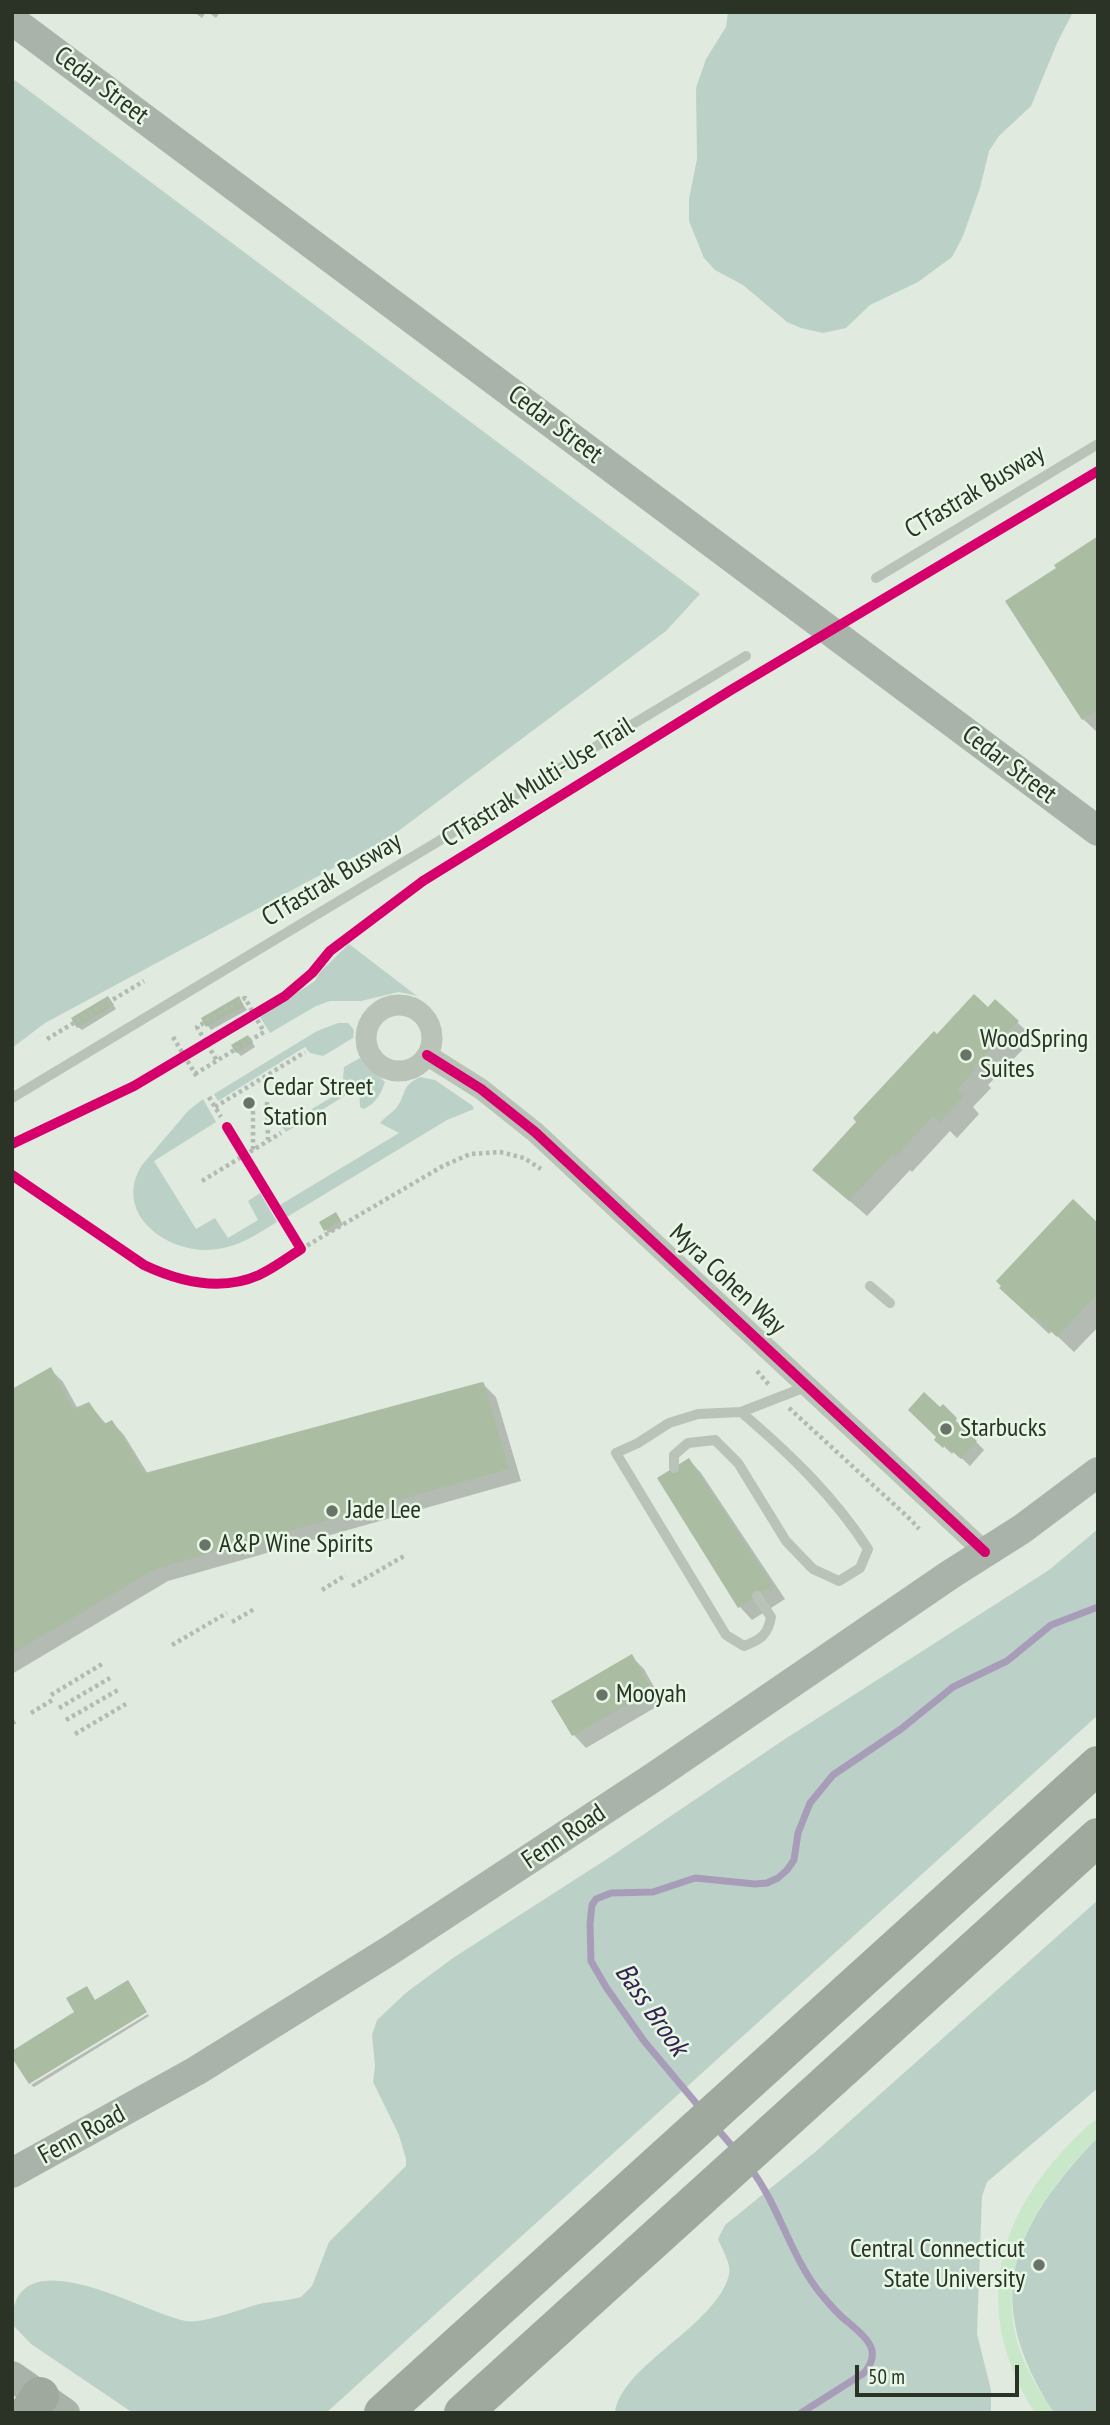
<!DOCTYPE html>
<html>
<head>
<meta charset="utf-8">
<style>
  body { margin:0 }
  #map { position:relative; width:1110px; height:2425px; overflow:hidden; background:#e0eadf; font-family:"PT Sans Narrow",sans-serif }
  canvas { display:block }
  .frame { position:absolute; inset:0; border:14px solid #2b3327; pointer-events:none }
  .scale { position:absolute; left:855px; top:2365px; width:164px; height:32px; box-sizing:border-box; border:4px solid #2b3327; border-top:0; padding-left:9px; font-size:21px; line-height:24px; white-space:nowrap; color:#2b3327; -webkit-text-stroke:5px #e7f7e6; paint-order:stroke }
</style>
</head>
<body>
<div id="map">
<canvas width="1110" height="2425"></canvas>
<div class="frame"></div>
<div class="scale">50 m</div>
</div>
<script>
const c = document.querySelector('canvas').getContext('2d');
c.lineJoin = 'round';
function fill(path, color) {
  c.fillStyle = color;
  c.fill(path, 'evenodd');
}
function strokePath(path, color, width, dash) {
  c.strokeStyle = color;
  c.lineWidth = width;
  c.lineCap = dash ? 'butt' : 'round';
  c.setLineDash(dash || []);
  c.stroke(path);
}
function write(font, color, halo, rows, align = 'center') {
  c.font = font + ' "PT Sans Narrow",sans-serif';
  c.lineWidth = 5;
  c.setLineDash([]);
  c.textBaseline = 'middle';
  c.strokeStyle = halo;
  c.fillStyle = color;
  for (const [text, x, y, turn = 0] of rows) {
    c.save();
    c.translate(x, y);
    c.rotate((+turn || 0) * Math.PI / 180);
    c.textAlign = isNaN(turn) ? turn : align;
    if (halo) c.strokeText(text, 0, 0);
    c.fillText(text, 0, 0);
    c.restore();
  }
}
fill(new Path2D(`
  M728 12H1073L1058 41 1031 106 999 136 989 151 980 188 963 236 952 257 918 282 870 305 846 328 823 333 801 328 787 322 743 285 715 270 704 258 689 221V199L697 159 696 88 706 59 726 27Z
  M12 78 700 594 666 631 389 838 45 1023 12 1048Z
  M349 944 417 996 399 992 361 1001H330L316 1006 270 1033 260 1017 315 981 320 972Z
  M338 1023H348L354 1030 353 1038 323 1056 310 1053 305 1047 218 1101 214 1094 317 1031Z
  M360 1058 385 1082C381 1094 376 1103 364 1109L360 1107 359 1087 286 1132 282 1127 342 1091 344 1067Z
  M420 1077 435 1080 473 1106 474 1109 447 1120 287 1217 280 1205 399 1133 380 1123C385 1117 392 1113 397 1107 408 1092 399 1088 420 1077Z
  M203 1099 216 1122 154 1161 196 1229 215 1218 228 1238 258 1220 248 1201 260 1193 277 1222C254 1236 234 1250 206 1250 162 1250 113 1211 142 1165L188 1111Z
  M1098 1529V1715L326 2413H133L31 2344 12 2324C12 2232 143 2313 186 2321 203 2324 241 2309 259 2304 273 2301 287 2301 301 2297L312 2286 329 2242 406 2166V2159L399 2135 373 2082 375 2066 372 2035 377 2020 407 1992 453 1958 610 1857 785 1739 1049 1570Z
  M1098 1900V2088L987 2182 982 2196 977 2334 991 2390V2413H615C620 2366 716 2326 729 2275 732 2265 722 2249 718 2239L725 2225 814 2153Z
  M1098 2137V2413H1054C980 2299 1011 2228 1098 2137Z`), '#bbd1c7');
fill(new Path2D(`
  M1098 2117V2137C1038 2197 990 2269 1022 2356 1030 2377 1042 2395 1054 2413H1035C964 2300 1002 2199 1098 2117Z`), '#c8e8c9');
fill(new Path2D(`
  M194 12H206L202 18Z
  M208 12H220L216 18Z
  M1098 538V733L1083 719 1058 568Z
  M239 999 247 1010 211 1030 203 1019Z
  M111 1002 116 1009 82 1030 78 1027Z
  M989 1009 1017 1022 1034 1038 988 1085 991 1088 973 1107 979 1114 957 1138 950 1131 912 1172 910 1170 867 1216 814 1170 937 1037Z
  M251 1040 255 1047 241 1056 237 1052Z
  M339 1218 343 1225 329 1233 326 1230Z
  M1098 1225V1327L1074 1352 1052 1331 1049 1334 1018 1305Z
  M50 1369 63 1382 78 1409 89 1404 107 1425 112 1422 124 1435 148 1474 483 1384 496 1397 521 1481 168 1581 12 1674V1405Z
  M943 1407 984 1450 970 1466 954 1451 952 1454 936 1439 940 1409Z
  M689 1460 701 1473 785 1599 752 1620 740 1607 660 1479Z
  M631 1656 644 1669 663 1703 586 1748 574 1735 554 1701Z
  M148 2014 149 2016 34 2087 31 2085Z`), '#0003');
strokePath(new Path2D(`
  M701 2109 644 2041 606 1987 591 1961 590 1924 592 1905 596 1899 611 1893 653 1892 695 1878 755 1884 767 1883 778 1878 787 1870 794 1860 798 1833 810 1803 833 1775 901 1729 953 1687 1007 1661 1051 1625 1098 1607
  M715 2126 737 2152
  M751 2169C780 2208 790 2255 820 2293 827 2301 834 2310 842 2317 860 2333 886 2348 864 2373L801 2413`), '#a89db9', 7);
fill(new Path2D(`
  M1098 536V710L1082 720 1005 601 1056 568 1054 565Z
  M974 994 988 1007 995 999 1019 1021 973 1067 975 1070 957 1090 964 1096 940 1122 933 1116 895 1157 892 1155 849 1201 812 1170 856 1122 853 1118 934 1031 937 1034Z
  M108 996 114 1005 77 1028 71 1018Z
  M239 996 244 1006 206 1027 201 1018Z
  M248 1035 253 1043 236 1053 231 1045Z
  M1073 1199 1098 1223V1293L1057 1337 1034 1316 1032 1318 999 1288 1001 1286 996 1281Z
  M336 1212 341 1221 324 1231 319 1222Z
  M51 1367 73 1409 89 1402 104 1424 112 1420 145 1473 482 1382 484 1383 509 1469 155 1569 12 1654V1389Z
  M924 1392 940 1407 943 1404 957 1418 955 1421 977 1441 961 1459 945 1445 943 1448 934 1440 936 1437 908 1410Z
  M689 1458 773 1586 738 1608 657 1478Z
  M632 1654 652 1690 572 1736 551 1701Z
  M128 1980 147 2012 29 2084 12 2058V2051L74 2012 66 1998 87 1986 95 2000Z`), '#aabca2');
strokePath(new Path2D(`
  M173 1037 197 1077
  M47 1039 144 981
  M195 1074 264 1032 245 998 197 1027 217 1061
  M209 1097 221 1117
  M267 1102 268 1140
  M215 1107 305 1052
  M253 1111V1150
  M202 1181 281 1133
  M301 1249 443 1166 470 1154 500 1152 524 1158 541 1169
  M757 1371 770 1386
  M789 1408 911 1520 919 1529
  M352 1586 404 1556
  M322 1590 346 1575
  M232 1622 256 1608
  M172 1645 227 1613
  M51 1695 102 1664
  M59 1708 110 1678
  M31 1713 54 1699
  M66 1720 118 1690
  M12 1723 17 1721
  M75 1734 126 1704`), '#b2bbb1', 4.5, [3.5, 3.5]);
strokePath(new Path2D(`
  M876 578 1098 444
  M12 1098 746 656
  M870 1286 890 1303
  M674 1468V1455L688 1443 715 1440 738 1463 786 1541 813 1569 839 1581 860 1568 868 1549C834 1496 789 1453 741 1412
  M757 1596 771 1617C768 1635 760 1640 744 1646L726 1635 616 1453 638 1443 669 1423 698 1414 741 1412 808 1386`), '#bac3b8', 10);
strokePath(new Path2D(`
  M366 1038a33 33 0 1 1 66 0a33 33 0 1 1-66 0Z
  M427 1055 481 1089 535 1132 985 1552`), '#bac3b8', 21);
strokePath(new Path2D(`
  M12 20 1098 831
  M12 2173 196 2071 389 1951 654 1777 951 1574 1022 1529 1098 1472
  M12 2376 65 2413`), '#aab3a9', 30);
strokePath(new Path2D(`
  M28 2413 40 2396
  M383 2413 1098 1765
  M463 2413 1098 1837`), '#a0a99e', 38);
strokePath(new Path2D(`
  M427 1055 481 1089 535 1132 985 1552
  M12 1144 134 1086 285 996 312 973 330 951 423 881 731 690 1098 471
  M12 1175 144 1265C180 1282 221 1292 259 1275 274 1268 287 1258 301 1249L227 1127`), '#d6006c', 10);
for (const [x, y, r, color] of [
  [966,1055,7,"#6a7367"],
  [249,1103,7,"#6a7367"],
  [946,1429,7,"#6a7367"],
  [332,1511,7,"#6a7367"],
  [205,1545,7,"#6a7367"],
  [602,1695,7,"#6a7367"],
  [1039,2265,7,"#6a7367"]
]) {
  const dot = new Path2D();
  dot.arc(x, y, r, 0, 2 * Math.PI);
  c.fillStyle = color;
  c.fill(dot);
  strokePath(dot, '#e7f7e6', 2.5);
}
write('26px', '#2b3327', '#e7f7e6', [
  ["Cedar Street",101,86,37],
  ["Cedar Street",555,425,37],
  ["CTfastrak Busway",975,492,-31],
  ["Cedar Street",1009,765,37],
  ["CTfastrak Multi-Use Trail",538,783,-32],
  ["CTfastrak Busway",332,880,-31],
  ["Myra Cohen Way",727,1280,43],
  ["Fenn Road",564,1837,-34],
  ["Fenn Road",82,2135,-29]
]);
write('26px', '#2b3327', '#e7f7e6', [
  ["WoodSpring",980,1040],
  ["Suites",980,1070],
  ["Cedar Street",263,1088],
  ["Station",263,1118],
  ["Starbucks",960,1429],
  ["Jade Lee",346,1511],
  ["A&P Wine Spirits",219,1545],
  ["Mooyah",616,1695],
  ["Central Connecticut",1025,2250,"right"],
  ["State University",1025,2280,"right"]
], 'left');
write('italic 28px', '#372150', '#e7f7e6', [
  ["Bass Brook",651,2010,55]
]);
</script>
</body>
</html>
